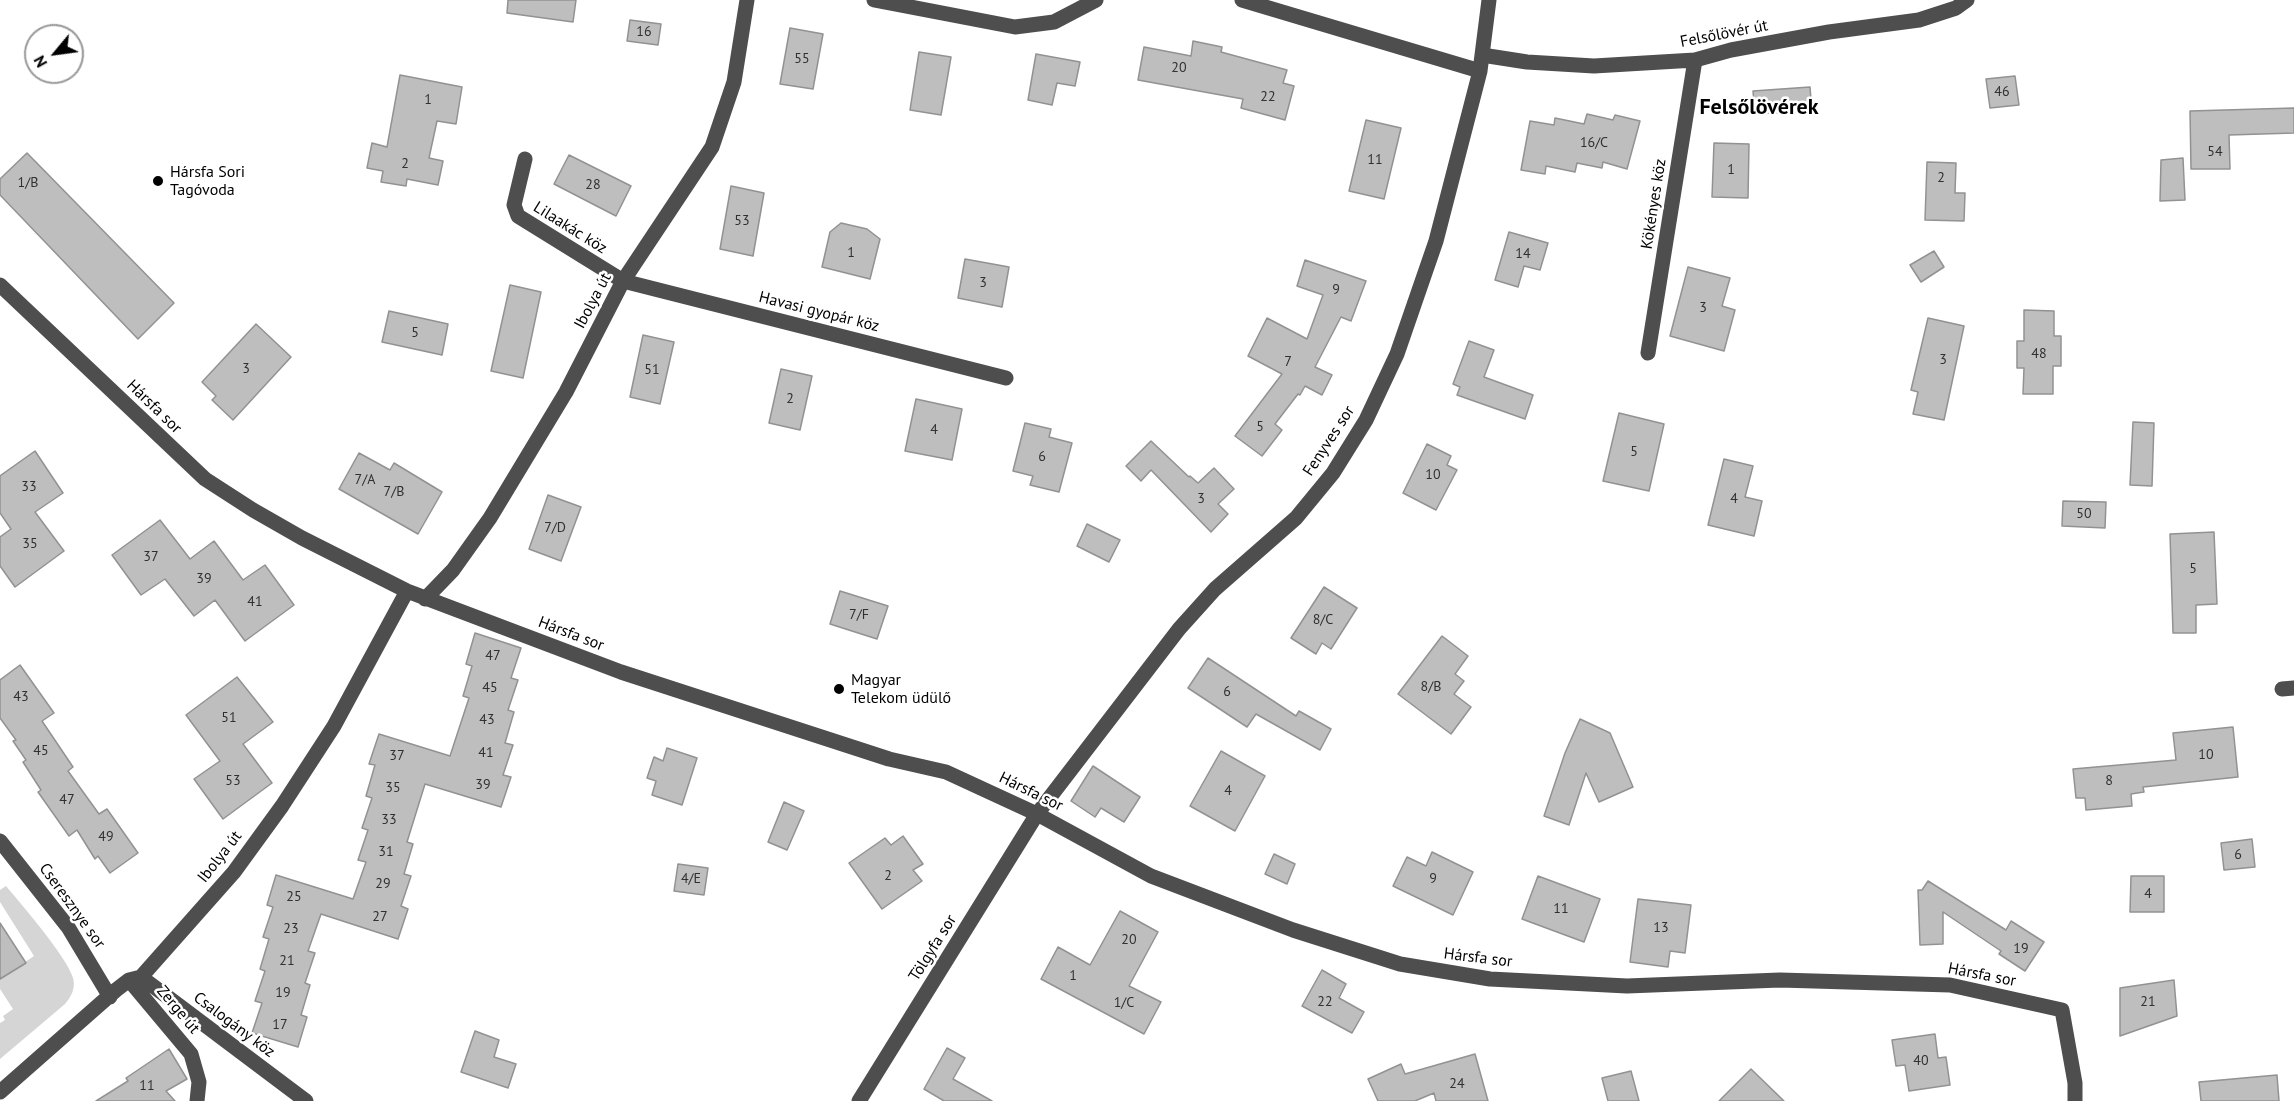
<!DOCTYPE html>
<html>
<head>
<meta charset="utf-8">
<style>
  body { margin:0 }
  #map { position:relative; width:2294px; height:1101px; overflow:hidden; background:#fff; font-family:"PT Sans",sans-serif }
  canvas { display:block }
  .north { position:absolute; left:24px; top:24px; width:60px; height:60px; box-sizing:border-box; background:#fff; border:2px solid #999; border-radius:50%; rotate:241deg; font-size:16px; font-weight:700; line-height:24px; text-align:center; color:#000 }
  .north::after { content:''; display:block; margin:auto; width:21px; height:27px; background:#000; clip-path:polygon(50% 0,100% 100%,50% 72%,0 100%) }
</style>
</head>
<body>
<div id="map">
<canvas width="2294" height="1101"></canvas>
<div class="north">N</div>
</div>
<script>
const c = document.querySelector('canvas').getContext('2d');
c.lineJoin = 'round';
function fill(path, color) {
  c.fillStyle = color;
  c.fill(path, 'evenodd');
}
function strokePath(path, color, width, dash) {
  c.strokeStyle = color;
  c.lineWidth = width;
  c.lineCap = dash ? 'butt' : 'round';
  c.setLineDash(dash || []);
  c.stroke(path);
}
function write(font, color, halo, rows, align = 'center') {
  c.font = font + ' "PT Sans",sans-serif';
  c.lineWidth = 5;
  c.setLineDash([]);
  c.textBaseline = 'middle';
  c.strokeStyle = halo;
  c.fillStyle = color;
  for (const [text, x, y, turn = 0] of rows) {
    c.save();
    c.translate(x, y);
    c.rotate((+turn || 0) * Math.PI / 180);
    c.textAlign = isNaN(turn) ? turn : align;
    if (halo) c.strokeText(text, 0, 0);
    c.fillText(text, 0, 0);
    c.restore();
  }
}
fill(new Path2D(`
  M6 886C22 905 67 957 73 978 76 988 71 997 65 1004L0 1059V1023L5 1020 3 1016 13 1009 0 989V979L34 956 0 902V890Z`), '#d5d5d5');
const building = new Path2D(`
  M508 0H576L573 22 507 13Z
  M630 20 661 24 658 45 627 41Z
  M790 28 823 34 813 89 780 84Z
  M1193 41 1222 47 1221 52 1287 70 1283 83 1294 86 1285 120 1241 108 1243 99 1138 80 1144 47 1191 56Z
  M919 52 951 57 941 115 910 110Z
  M1036 54 1080 62 1075 86 1057 83 1052 105 1028 100Z
  M400 75 462 87 456 124 437 121 429 158 443 161 438 185 407 179 406 186 381 182 383 171 367 168 372 143 387 147Z
  M2015 76 2019 105 1990 108 1986 79Z
  M1810 87 1812 111 1755 114 1753 91Z
  M2294 108V133L2229 135 2230 169H2191L2190 111Z
  M1587 114 1613 120 1615 115 1640 121 1627 169 1603 162 1602 168 1577 163 1575 172 1546 166 1545 174 1521 170 1530 121 1554 125 1555 118 1584 124Z
  M1366 120 1401 128 1384 199 1349 191Z
  M1714 143 1749 144 1748 198 1712 197Z
  M27 153 174 303 138 339 0 195V179Z
  M569 155 631 186 616 216 554 184Z
  M2183 158 2185 200 2160 201 2161 160Z
  M1927 162 1956 163 1955 193H1965L1964 221 1925 220Z
  M731 186 764 193 753 256 720 249Z
  M841 223 867 229 880 239 870 279 822 267 830 232Z
  M1509 232 1548 243 1540 270 1524 266 1518 287 1495 280Z
  M1934 251 1944 267 1921 282 1910 265Z
  M965 259 1009 267 1002 307 958 298Z
  M1305 260 1366 281 1351 321 1341 317 1315 367 1332 375 1322 395 1305 386 1300 395 1298 394 1275 424 1282 430 1262 456 1235 436 1282 374 1248 356 1267 318 1307 339 1323 295 1297 286Z
  M1688 267 1730 278 1722 306 1735 310 1724 351 1670 336Z
  M510 285 541 292 523 378 491 371Z
  M2024 310 2054 311V336H2061V366H2053V394H2023L2024 368H2017V341H2024Z
  M389 311 448 324 442 355 382 342Z
  M1928 318 1964 326 1944 420 1913 414 1918 392 1911 390Z
  M256 324 291 357 233 420 212 400 216 396 202 382Z
  M643 335 674 342 660 404 630 397Z
  M1469 341 1494 350 1484 377 1533 395 1525 419 1457 395 1460 387 1453 384Z
  M781 369 812 376 800 430 769 423Z
  M916 399 962 409 952 460 905 451Z
  M1619 413 1664 424 1649 491 1603 481Z
  M2133 422 2154 423 2152 486 2130 485Z
  M1025 423 1051 429 1049 437 1072 443 1059 492 1030 485 1033 476 1013 471Z
  M1151 441 1189 477 1190 476 1198 483 1214 468 1234 489 1218 504 1228 514 1211 532 1151 470 1141 481 1126 466Z
  M1427 444 1451 456 1447 465 1457 470 1436 510 1403 493Z
  M35 451 63 493 35 512 64 551 15 587 0 566V537L11 529 0 513V476Z
  M359 453 390 470 394 463 442 492 418 534 339 489Z
  M1724 459 1753 466 1745 497 1762 501 1754 536 1708 525Z
  M548 495 581 507 561 561 529 549Z
  M2063 501 2106 502 2105 528 2062 526Z
  M160 520 190 559 214 541 243 580 265 565 294 605 245 641 215 600 194 616 165 579 141 595 112 555Z
  M1087 524 1120 540 1109 562 1077 546Z
  M2214 532 2217 604 2196 605V633H2173L2170 534Z
  M1324 587 1357 608 1331 649 1322 643 1316 654 1291 638Z
  M840 591 888 606 877 639 830 624Z
  M475 633 521 648 511 678 518 680 508 710 514 712 505 743 513 745 503 775 511 777 501 807 425 784 407 842 413 844 404 874 411 876 401 906 408 909 398 939 321 914 308 951 315 953 305 983 310 985 301 1015 307 1017 298 1047 252 1033 262 1003 255 1001 265 971 260 969 269 939 263 937 273 907 267 905 276 875 353 899 366 862 358 860 368 830 362 828 372 798 366 796 375 765 369 764 379 734 450 756 469 698 463 696 472 666 466 664Z
  M1442 636 1468 656 1455 674 1464 681 1454 694 1471 707 1451 734 1398 694Z
  M1208 658 1296 716 1299 711 1331 729 1320 750 1256 714 1247 727 1188 688Z
  M20 665 54 713 42 721 73 767 68 771 99 814 107 809 138 853 110 873 98 856 95 859 77 830 69 836 50 809 38 792 41 790 23 762 26 760 13 741 16 740 0 718V680Z
  M237 677 273 722 243 744 272 783 223 819 194 779 220 761 186 715Z
  M1580 719 1610 733 1633 787 1599 802 1586 773 1569 825 1544 816 1565 753Z
  M2233 727 2238 777 2143 787 2144 792 2131 794 2132 806 2086 810 2085 798H2076L2073 769 2176 760 2173 733Z
  M667 748 697 758 682 805 652 795 656 781 647 778 654 757 663 761Z
  M1221 751 1265 776 1235 831 1190 806Z
  M1093 766 1140 797 1124 822 1101 808 1095 817 1071 801Z
  M784 802 804 811 787 850 768 842Z
  M903 836 923 864 913 870 922 881 882 909 849 863 885 838 891 845Z
  M2252 839 2255 867 2224 870 2221 843Z
  M1432 852 1473 872 1453 915 1393 886 1407 857 1426 866Z
  M1274 854 1295 864 1287 884 1265 874Z
  M678 864 708 868 704 895 674 891Z
  M1538 876 1600 899 1584 942 1522 919Z
  M2131 876H2164V912H2130Z
  M1928 881 2006 930 2011 921 2044 942 2025 971 1999 954 2001 951 1943 912V944L1920 945 1918 890H1922Z
  M1638 899 1691 905 1685 953 1670 951 1668 967 1630 962Z
  M1120 911 1158 932 1129 986 1161 1002 1144 1034 1041 979 1058 947 1090 965Z
  M0 923 26 963 0 979Z
  M1322 970 1346 984 1339 998 1364 1012 1352 1033 1302 1006Z
  M2174 980 2177 1016 2120 1036V988Z
  M475 1031 499 1040 494 1057 516 1064 508 1088 461 1072Z
  M1935 1034 1938 1058 1946 1057 1950 1085 1909 1091 1905 1065 1896 1066 1892 1040Z
  M947 1048 965 1058 953 1079 992 1101H944L924 1089Z
  M169 1049 187 1079 166 1091 175 1101H96L128 1081 126 1078Z
  M1475 1054 1488 1101H1436L1434 1093 1415 1101H1378L1368 1079 1401 1064 1405 1074Z
  M1751 1069 1784 1101H1719Z
  M1631 1071 1639 1101H1608L1602 1078Z
  M2277 1075 2279 1101H2201L2199 1082Z`);
fill(building, '#bebebe');
strokePath(building, '#929292', 1.5);
strokePath(new Path2D(`
  M874 0 1015 27 1054 22 1096 0
  M1242 0 1480 71
  M1482 55 1527 62 1594 66 1695 60 1731 50 1829 32 1919 20 1956 8 1967 0
  M525 159 514 205 518 216 623 281 1006 378
  M0 285 205 479 253 510 302 538 407 591 621 672 889 759 946 772 1037 814 1151 876 1293 930 1400 964 1490 979 1627 986 1780 980 1950 985 2062 1010 2075 1083V1101
  M1648 353 1695 60
  M425 599 453 570 490 518 566 392 623 281 712 147 734 82 747 0
  M2282 689 2294 688
  M0 841 68 927 110 997
  M141 977 306 1101
  M129 980 191 1054 199 1082 197 1101
  M0 1092 116 990 129 980 141 977 234 872 282 806 334 726 407 591
  M859 1101 1037 814 1179 629 1215 589 1296 518 1333 473 1366 420 1397 354 1436 241 1480 71 1489 0`), '#4e4e4e', 15);
for (const [x, y, r, color] of [
  [158,181,6,"#000"],
  [839,689,6,"#000"]
]) {
  const dot = new Path2D();
  dot.arc(x, y, r, 0, 2 * Math.PI);
  c.fillStyle = color;
  c.fill(dot);
  strokePath(dot, '#fff', 2);
}
write('14px', '#303030', null, [
  ["16",644,32],
  ["55",802,59],
  ["20",1179,68],
  ["46",2002,92],
  ["22",1268,97],
  ["1",428,100],
  ["16/C",1594,143],
  ["54",2215,152],
  ["11",1375,160],
  ["2",405,164],
  ["1",1731,170],
  ["2",1941,178],
  ["1/B",28,183],
  ["28",593,185],
  ["53",742,221],
  ["1",851,253],
  ["14",1523,254],
  ["3",983,283],
  ["9",1336,290],
  ["3",1703,308],
  ["5",415,333],
  ["48",2039,354],
  ["3",1943,360],
  ["7",1288,362],
  ["3",246,369],
  ["51",652,370],
  ["2",790,399],
  ["5",1260,427],
  ["4",934,430],
  ["5",1634,452],
  ["6",1042,457],
  ["10",1433,475],
  ["7/A",365,480],
  ["33",29,487],
  ["7/B",394,492],
  ["3",1201,499],
  ["4",1734,499],
  ["50",2084,514],
  ["7/D",555,528],
  ["35",30,544],
  ["37",151,557],
  ["5",2193,569],
  ["39",204,579],
  ["41",255,602],
  ["7/F",859,615],
  ["8/C",1323,620],
  ["47",493,656],
  ["8/B",1431,687],
  ["45",490,688],
  ["6",1227,692],
  ["43",21,697],
  ["51",229,718],
  ["43",487,720],
  ["45",41,751],
  ["41",486,753],
  ["10",2206,755],
  ["37",397,756],
  ["53",233,781],
  ["8",2109,781],
  ["39",483,785],
  ["35",393,788],
  ["4",1228,791],
  ["47",67,800],
  ["33",389,820],
  ["49",106,837],
  ["31",386,852],
  ["6",2238,855],
  ["2",888,876],
  ["4/E",691,879],
  ["9",1433,879],
  ["29",383,884],
  ["4",2148,894],
  ["25",294,897],
  ["11",1561,909],
  ["27",380,917],
  ["13",1661,928],
  ["23",291,929],
  ["20",1129,940],
  ["19",2021,949],
  ["21",287,961],
  ["1",1073,976],
  ["19",283,993],
  ["22",1325,1002],
  ["21",2148,1002],
  ["1/C",1124,1003],
  ["17",280,1025],
  ["40",1921,1061],
  ["24",1457,1084],
  ["11",147,1086]
]);
write('16px', '#000', '#fff', [
  ["Felsőlövér út",1724,34,-11],
  ["Kökényes köz",1654,204,-81],
  ["Lilaakác köz",570,228,32],
  ["Ibolya út",593,301,-62],
  ["Havasi gyopár köz",819,312,14],
  ["Hársfa sor",154,407,44],
  ["Fenyves sor",1329,441,-57],
  ["Hársfa sor",571,634,21],
  ["Hársfa sor",1031,792,26],
  ["Ibolya út",220,857,-52],
  ["Cseresznye sor",72,906,54],
  ["Tölgyfa sor",933,948,-58],
  ["Hársfa sor",1478,958,7],
  ["Hársfa sor",1982,975,11],
  ["Zerge út",178,1010,50],
  ["Csalogány köz",234,1025,37]
]);
write('16px', '#000', '#fff', [
  ["Hársfa Sori",170,172],
  ["Tagóvoda",170,190],
  ["Magyar",851,680],
  ["Telekom üdülő",851,698]
], 'left');
write('bold 22px', '#000', '#fff', [
  ["Felsőlövérek",1759,108]
]);
</script>
</body>
</html>
